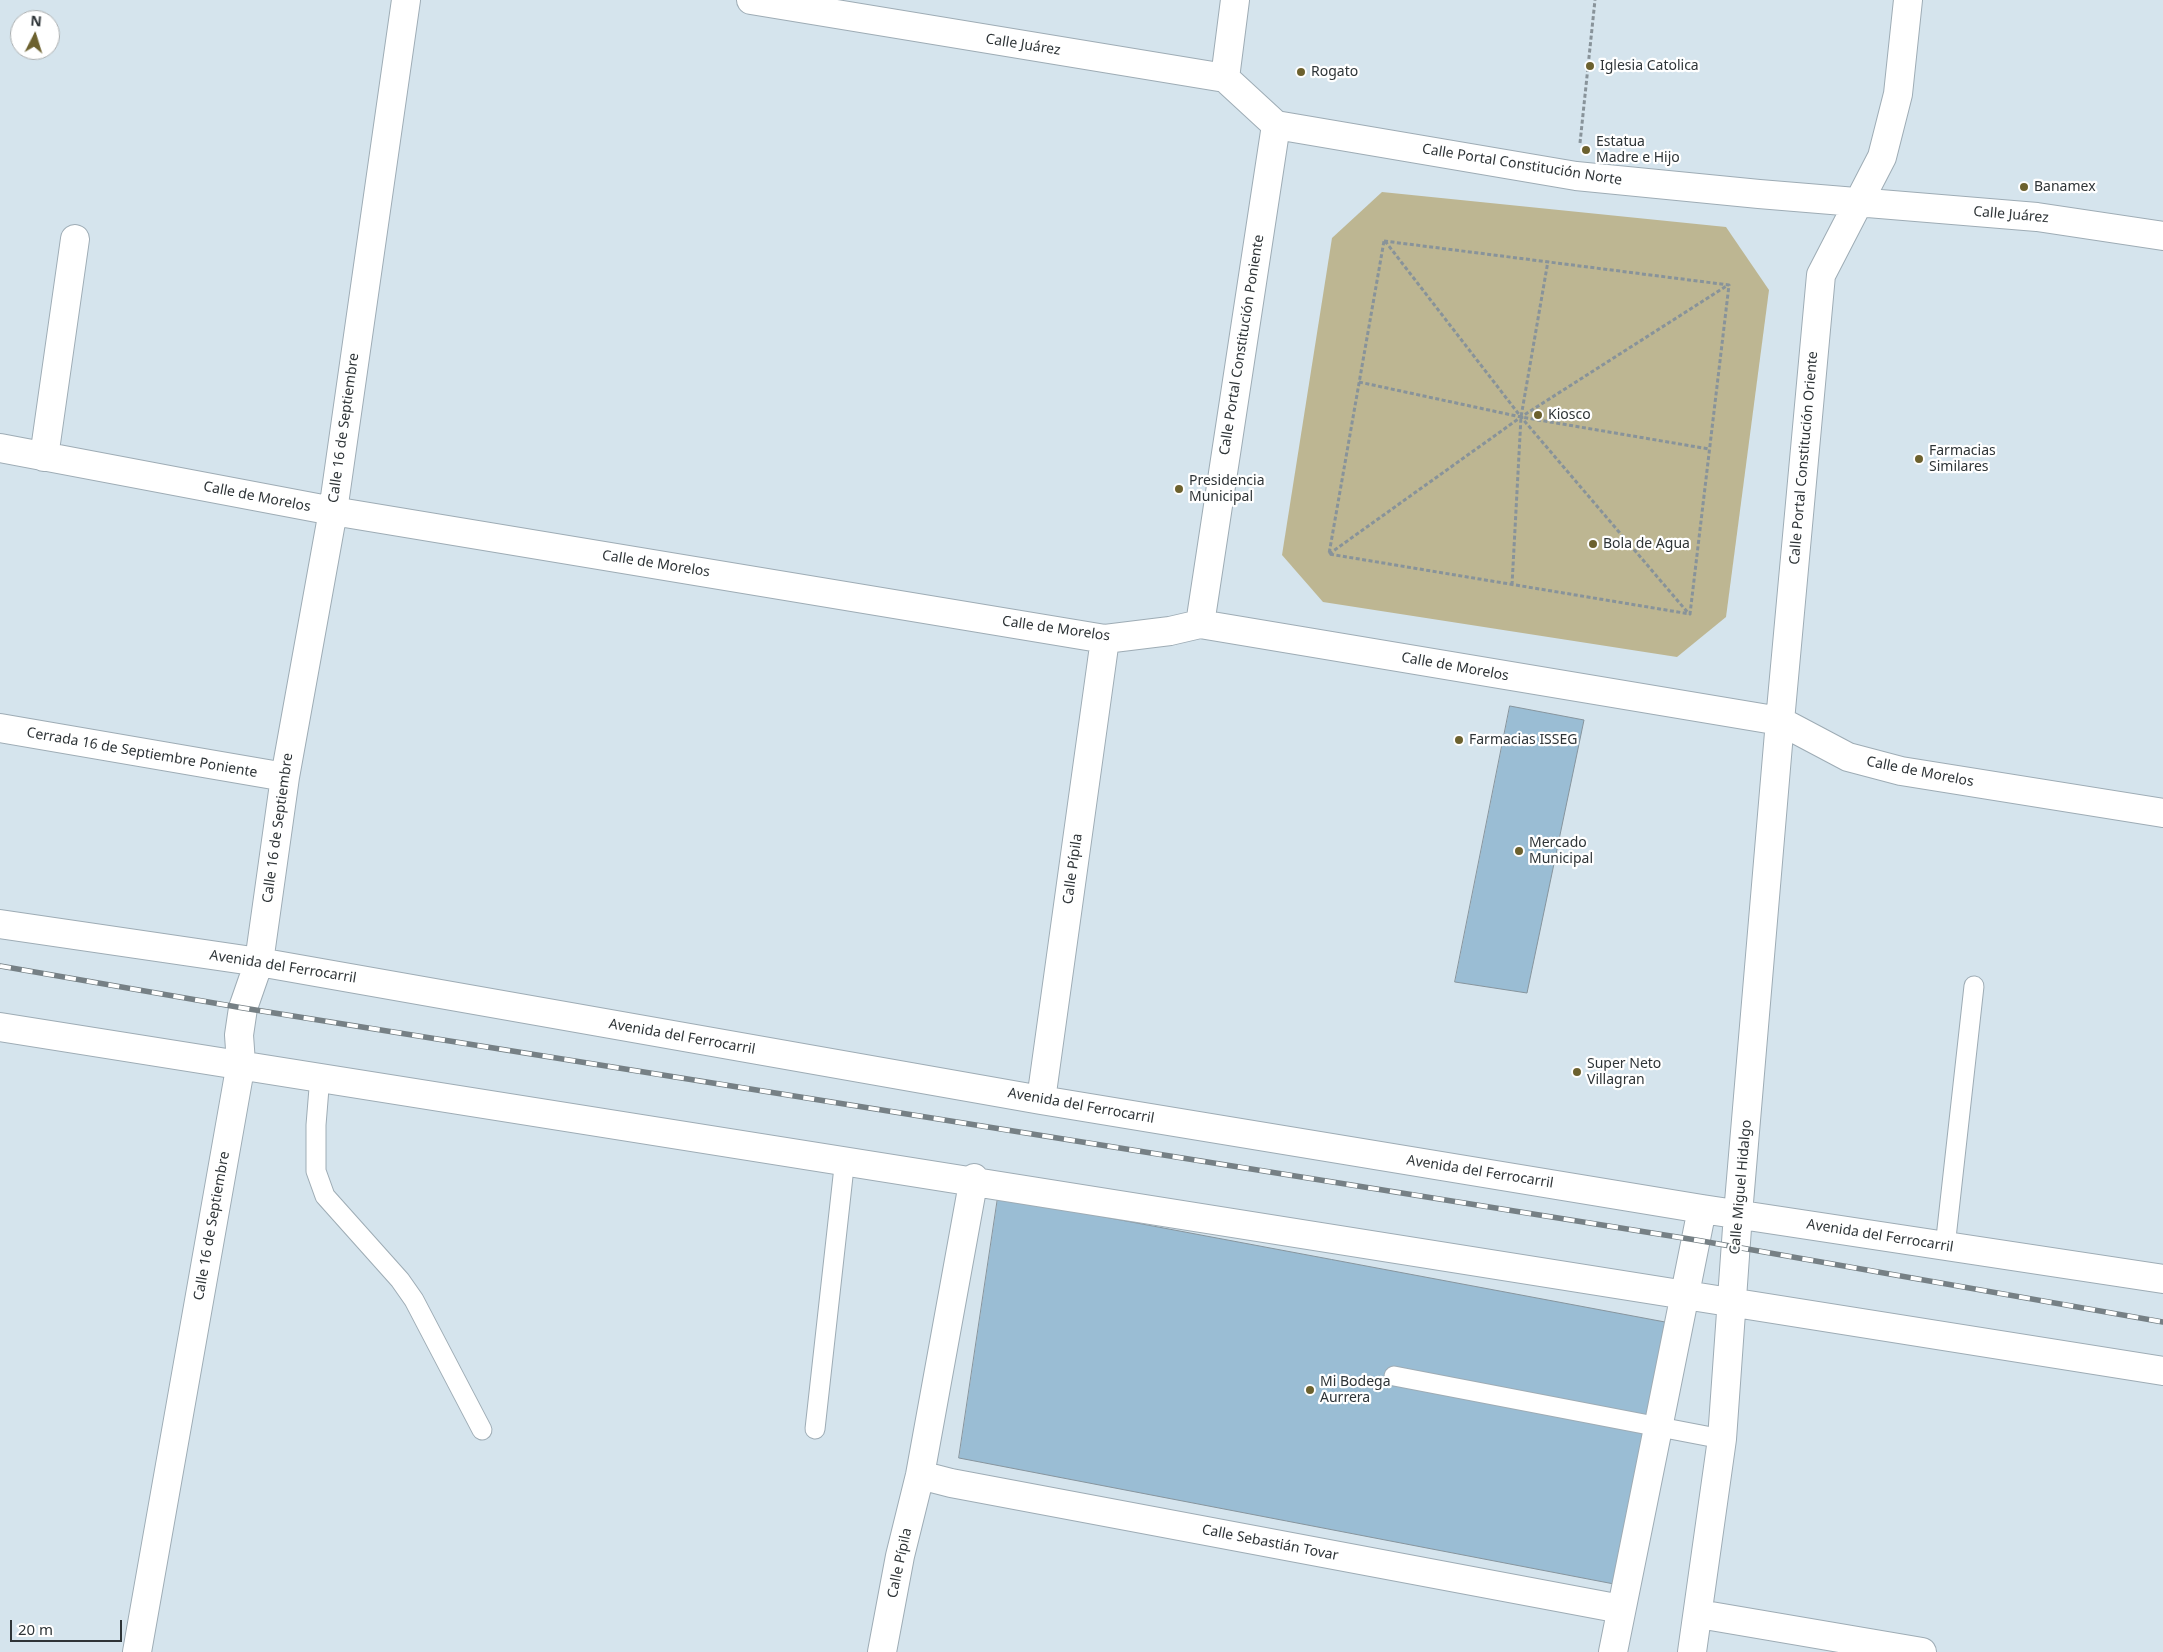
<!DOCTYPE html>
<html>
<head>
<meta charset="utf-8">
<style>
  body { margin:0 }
  #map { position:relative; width:2163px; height:1652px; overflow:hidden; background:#d5e4ed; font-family:"Noto Sans",sans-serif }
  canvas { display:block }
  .north { position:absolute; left:10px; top:10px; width:50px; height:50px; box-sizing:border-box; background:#fff; border:1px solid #abaeaf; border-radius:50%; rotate:5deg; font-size:14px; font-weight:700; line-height:20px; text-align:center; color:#2e3437 }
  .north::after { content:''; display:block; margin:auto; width:18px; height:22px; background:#6c612e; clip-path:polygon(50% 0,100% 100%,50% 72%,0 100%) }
  .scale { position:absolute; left:10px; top:1620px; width:112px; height:22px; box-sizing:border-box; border:2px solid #2e3437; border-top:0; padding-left:6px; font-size:15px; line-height:18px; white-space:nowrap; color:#2e3437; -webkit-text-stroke:4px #fff; paint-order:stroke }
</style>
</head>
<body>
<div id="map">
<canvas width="2163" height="1652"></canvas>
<div class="north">N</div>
<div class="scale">20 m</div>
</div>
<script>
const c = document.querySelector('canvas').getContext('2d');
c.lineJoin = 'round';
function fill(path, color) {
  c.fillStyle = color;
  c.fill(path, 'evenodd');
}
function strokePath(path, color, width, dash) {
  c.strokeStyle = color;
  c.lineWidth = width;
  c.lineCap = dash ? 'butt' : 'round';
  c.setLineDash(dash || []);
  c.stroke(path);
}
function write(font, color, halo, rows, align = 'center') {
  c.font = font + ' "Noto Sans",sans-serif';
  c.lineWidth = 4.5;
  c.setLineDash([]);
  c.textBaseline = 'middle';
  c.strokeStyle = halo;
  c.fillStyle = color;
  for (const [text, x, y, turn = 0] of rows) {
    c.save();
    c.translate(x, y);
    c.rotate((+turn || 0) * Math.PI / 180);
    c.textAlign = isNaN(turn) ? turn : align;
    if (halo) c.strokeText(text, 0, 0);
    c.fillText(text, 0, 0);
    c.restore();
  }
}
fill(new Path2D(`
  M1382 192 1726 227 1769 290 1726 617 1677 657 1323 602 1282 555 1332 238Z`), '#bdb692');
const building = new Path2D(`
  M1510 706 1584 720 1527 993 1455 982Z
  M998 1197 1665 1322 1614 1584 959 1458Z`);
fill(building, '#9abdd4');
strokePath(building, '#86949d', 1);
const lane = new Path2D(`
  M320 1076 316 1125V1171L325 1196 400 1280 414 1300 482 1430
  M1945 1247 1974 986
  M1394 1376 1722 1439
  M815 1429 845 1158`);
const street = new Path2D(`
  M751 0 1225 78 1276 125
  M1225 78 1235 0
  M1276 125 1576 176 1759 194 2037 217 2163 236
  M0 448 333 511 1105 639 1170 631 1200 624 1780 721 1848 757 1901 771 2163 813
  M44 457 75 239
  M1200 624 1276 125
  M0 728 285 777
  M0 924 259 962 1041 1100 1702 1209 2163 1279
  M0 1027C722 1136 1443 1251 2163 1371
  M1041 1100 1105 639
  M920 1475 951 1483 1621 1609
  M1699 1614 1922 1652
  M137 1652 241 1063 239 1035 243 1008 259 962 285 777 333 511 406 0
  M882 1652 900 1556 920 1475 974 1178
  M1613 1652 1702 1209
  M1692 1652 1722 1439 1738 1214 1780 721 1821 275 1882 157 1898 94 1908 0`);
strokePath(lane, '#9eacb5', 21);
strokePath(street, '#9eacb5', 30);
strokePath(new Path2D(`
  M1580 143 1595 0
  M1384 241 1729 285 1690 614 1329 554Z
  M1385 241 1521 417 1689 614
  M1359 382 1521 417 1709 449
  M1329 554 1521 417 1728 285
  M1512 585 1521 417 1548 261`), '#88939a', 3, [4, 2.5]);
strokePath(lane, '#fff', 19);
strokePath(street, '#fff', 28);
const rail = new Path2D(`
  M0 966 243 1008 1696 1240 2163 1322`);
strokePath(rail, '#768085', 5.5);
strokePath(rail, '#fff', 4, [11]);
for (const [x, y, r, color] of [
  [1590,66,5,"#6c612e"],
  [1301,72,5,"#6c612e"],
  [1586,150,5,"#6c612e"],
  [2024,187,5,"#6c612e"],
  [1538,415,5,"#6c612e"],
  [1919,459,5,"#6c612e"],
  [1179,489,5,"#6c612e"],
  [1593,544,5,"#6c612e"],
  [1459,740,5,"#6c612e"],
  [1519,851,5,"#6c612e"],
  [1577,1072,5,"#6c612e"],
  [1310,1390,5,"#6c612e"]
]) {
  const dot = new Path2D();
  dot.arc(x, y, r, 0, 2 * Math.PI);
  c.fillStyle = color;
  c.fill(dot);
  strokePath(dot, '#fff', 2);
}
write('14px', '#2e3437', '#fff', [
  ["Calle Juárez",1023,45,9],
  ["Calle Portal Constitución Norte",1522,165,9],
  ["Calle Juárez",2011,215,5],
  ["Calle Portal Constitución Poniente",1242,345,-81],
  ["Calle 16 de Septiembre",344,428,-82],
  ["Calle Portal Constitución Oriente",1804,458,-85],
  ["Calle de Morelos",257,497,11],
  ["Calle de Morelos",656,564,9],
  ["Calle de Morelos",1056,629,8],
  ["Calle de Morelos",1455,667,10],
  ["Cerrada 16 de Septiembre Poniente",142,753,10],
  ["Calle de Morelos",1920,772,11],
  ["Calle 16 de Septiembre",278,828,-82],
  ["Calle Pípila",1073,869,-82],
  ["Avenida del Ferrocarril",283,967,9],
  ["Avenida del Ferrocarril",682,1037,10],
  ["Avenida del Ferrocarril",1081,1106,10],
  ["Avenida del Ferrocarril",1480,1172,9],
  ["Calle Miguel Hidalgo",1741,1187,-85],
  ["Calle 16 de Septiembre",212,1226,-80],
  ["Avenida del Ferrocarril",1880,1236,9],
  ["Calle Sebastián Tovar",1270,1543,11],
  ["Calle Pípila",900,1563,-78]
]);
write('14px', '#2e3437', '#fff', [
  ["Iglesia Catolica",1600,66],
  ["Rogato",1311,72],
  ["Estatua",1596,142],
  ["Madre e Hijo",1596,158],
  ["Banamex",2034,187],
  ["Kiosco",1548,415],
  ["Farmacias",1929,451],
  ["Similares",1929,467],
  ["Presidencia",1189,481],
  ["Municipal",1189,497],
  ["Bola de Agua",1603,544],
  ["Farmacias ISSEG",1469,740],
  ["Mercado",1529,843],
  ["Municipal",1529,859],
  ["Super Neto",1587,1064],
  ["Villagran",1587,1080],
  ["Mi Bodega",1320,1382],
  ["Aurrera",1320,1398]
], 'left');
</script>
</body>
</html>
